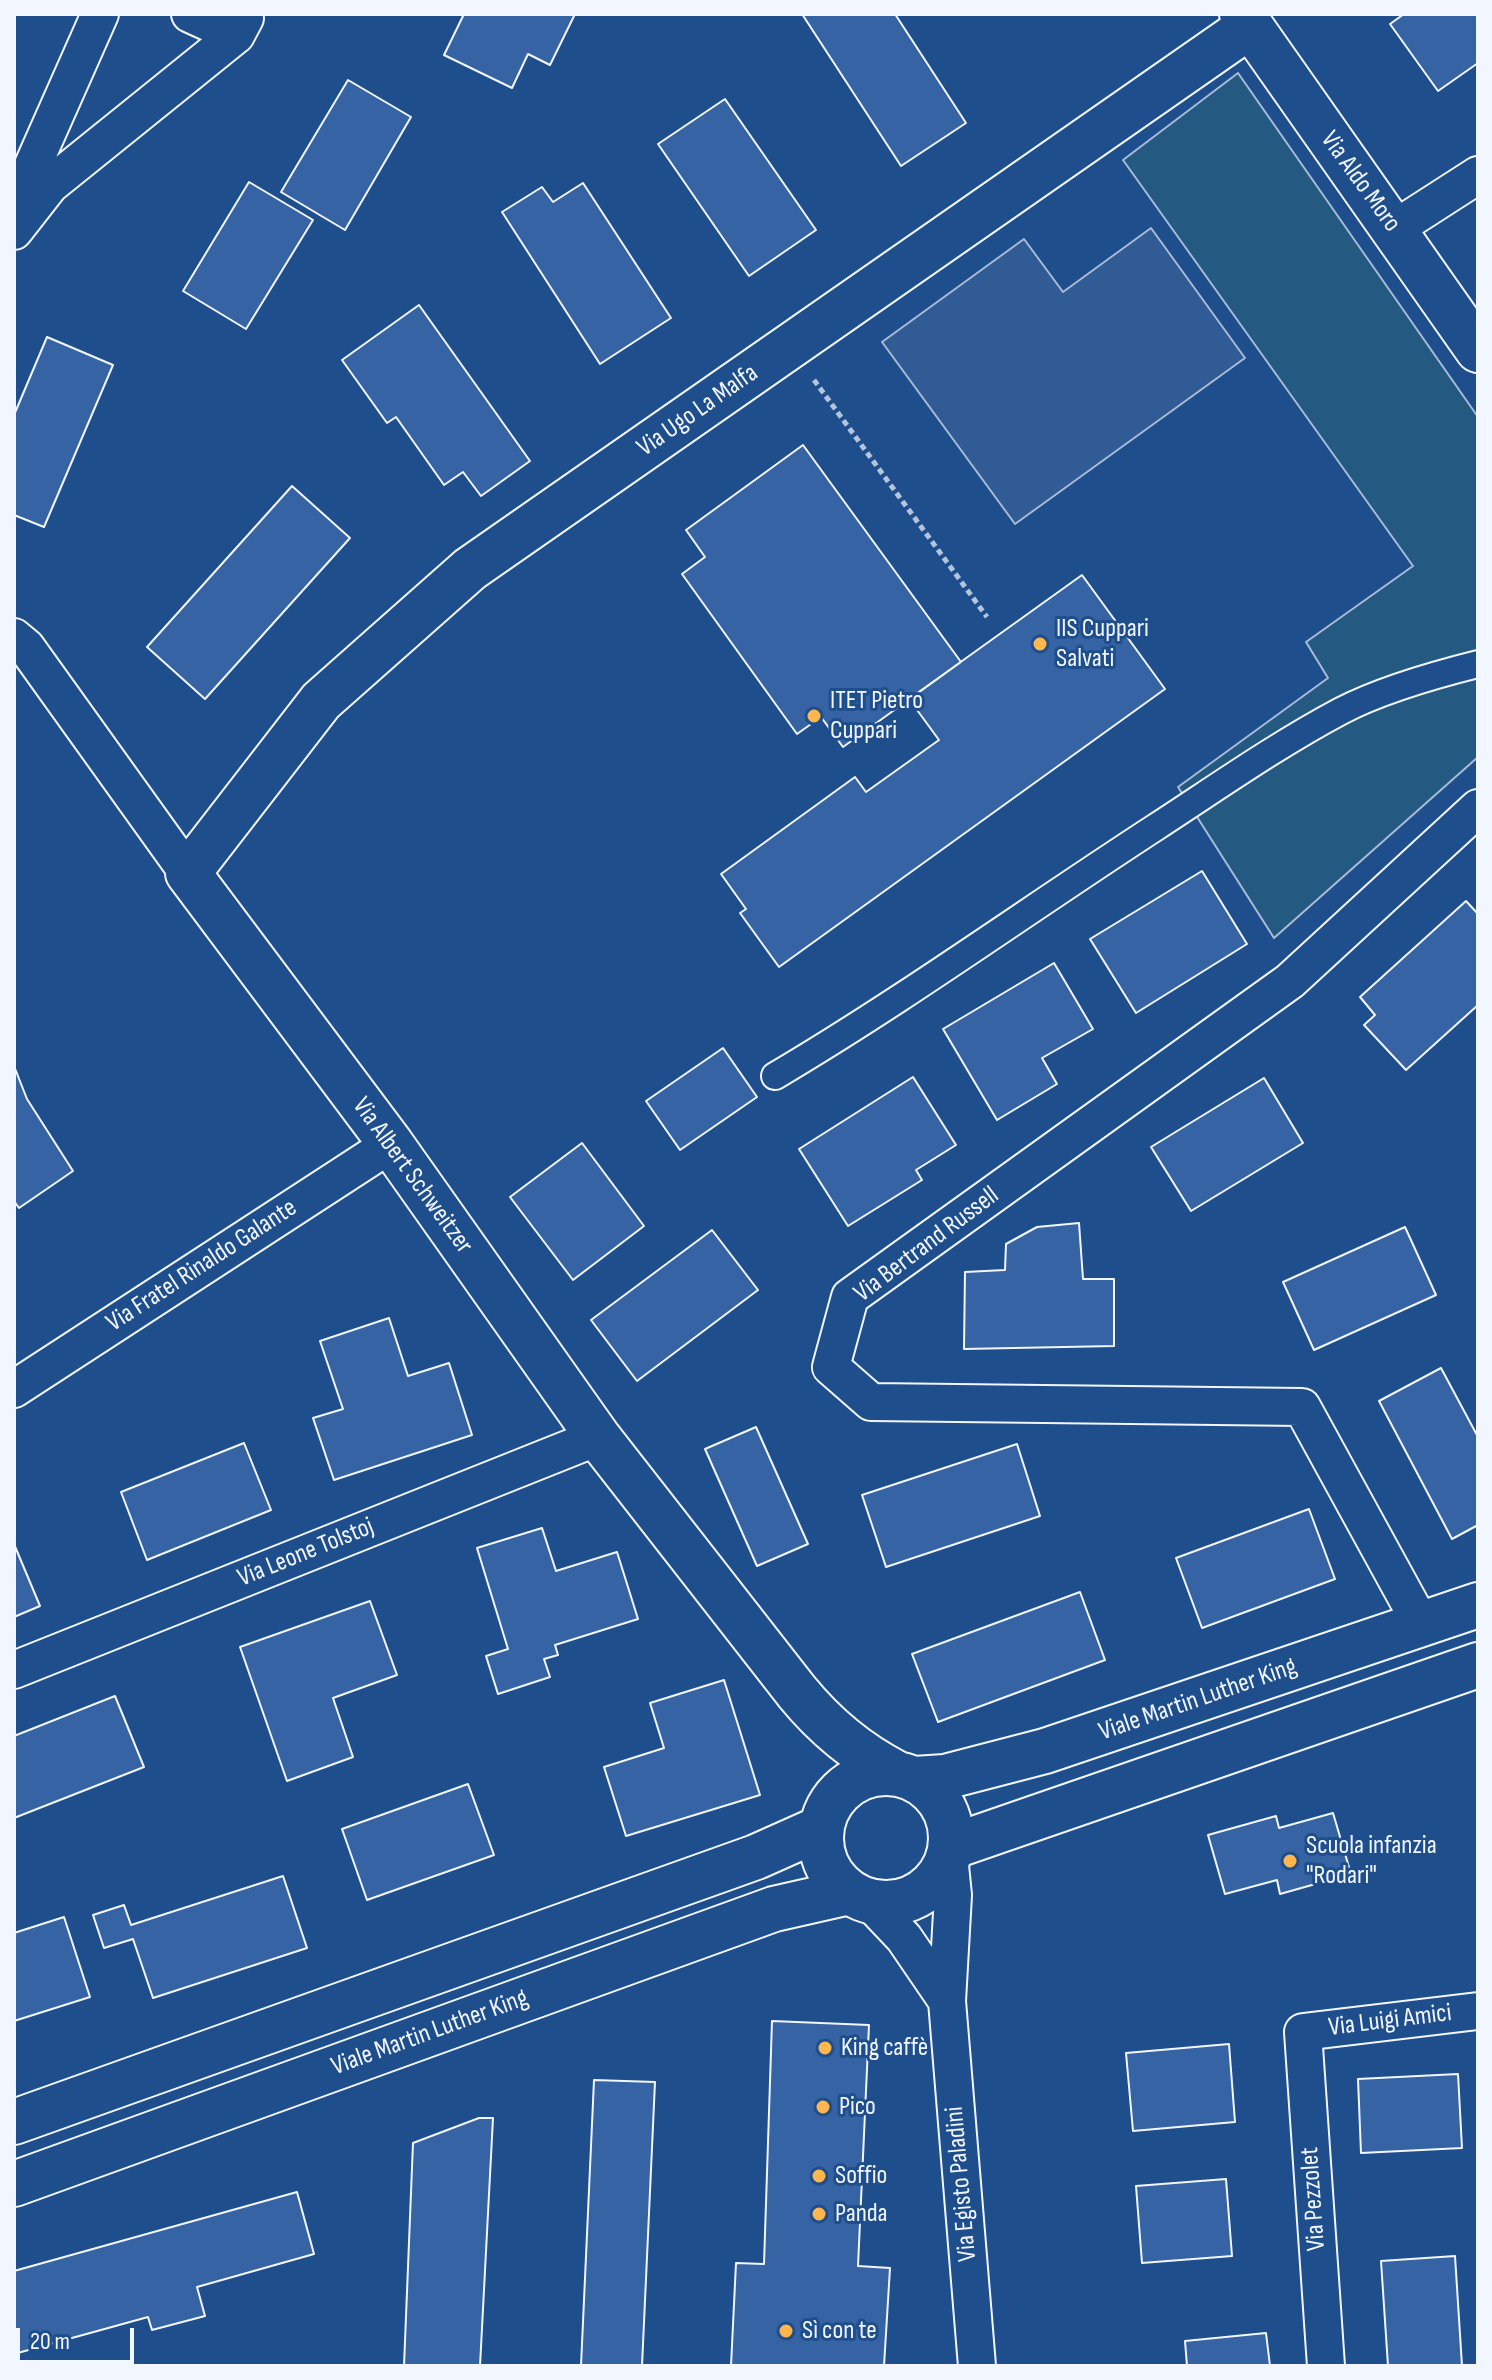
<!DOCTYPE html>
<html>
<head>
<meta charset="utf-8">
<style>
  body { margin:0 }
  #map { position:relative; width:1492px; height:2380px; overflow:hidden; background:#1f4e8c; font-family:"Sofia Sans Condensed",sans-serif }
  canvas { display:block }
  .frame { position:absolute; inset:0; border:16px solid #f2f6ff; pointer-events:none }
  .scale { position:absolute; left:16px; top:2328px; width:118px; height:36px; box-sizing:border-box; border:4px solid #f2f6ff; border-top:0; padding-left:10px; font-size:24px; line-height:28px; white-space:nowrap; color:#f2f6ff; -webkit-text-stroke:6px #1f4e8c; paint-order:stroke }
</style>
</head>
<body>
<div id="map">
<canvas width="1492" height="2380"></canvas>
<div class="frame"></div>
<div class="scale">20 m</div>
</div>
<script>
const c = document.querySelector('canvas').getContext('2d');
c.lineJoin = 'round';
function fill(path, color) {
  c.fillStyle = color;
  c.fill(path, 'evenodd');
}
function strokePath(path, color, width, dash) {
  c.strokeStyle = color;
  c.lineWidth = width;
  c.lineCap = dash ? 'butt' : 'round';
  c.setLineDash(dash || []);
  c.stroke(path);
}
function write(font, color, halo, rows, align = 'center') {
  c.font = font + ' "Sofia Sans Condensed",sans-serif';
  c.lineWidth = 6;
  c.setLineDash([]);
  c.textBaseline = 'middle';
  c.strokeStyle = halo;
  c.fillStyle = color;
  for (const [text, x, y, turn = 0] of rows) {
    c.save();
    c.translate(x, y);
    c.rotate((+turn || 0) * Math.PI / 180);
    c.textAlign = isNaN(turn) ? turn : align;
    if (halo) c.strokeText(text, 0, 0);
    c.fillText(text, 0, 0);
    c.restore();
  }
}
const green = new Path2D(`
  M1238 73 1478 417V757L1274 938 1178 787 1328 678 1306 642 1413 566 1123 160Z`);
fill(green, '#245a82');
strokePath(green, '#a8bbd7', 2);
const parking = new Path2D(`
  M1151 228 1245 358 1015 524 882 342 1024 239 1063 292Z`);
fill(parking, '#305b95');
strokePath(parking, '#a8bbd7', 2);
const building = new Path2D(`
  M464 14H575L550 65 528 54 512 88 444 55Z
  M802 14H895L966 123 901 166Z
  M1404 14H1478V63L1438 91 1390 24Z
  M348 80 411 117 345 230 281 192Z
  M725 99 816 230 749 276 658 144Z
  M249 182 313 220 246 329 183 291Z
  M583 183 671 318 600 364 502 212 542 187 553 202Z
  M419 305 530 461 481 496 463 472 444 485 396 417 387 423 342 360Z
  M47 337 113 365 44 527 14 515V415Z
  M803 445 961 662 843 747 821 717 797 734 682 574 705 557 686 530Z
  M292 486 350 538 205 699 147 647Z
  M1082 575 1165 689 779 967 740 913 746 909 721 874 855 777 866 792 939 740 909 699Z
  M1202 871 1247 944 1136 1013 1090 939Z
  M1466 901 1478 914V1005L1406 1070 1364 1025 1375 1015 1360 997Z
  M1054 963 1093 1029 1042 1058 1057 1084 997 1120 943 1029Z
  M723 1048 757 1097 680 1150 646 1101Z
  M14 1066 27 1099 73 1171 19 1208 14 1201Z
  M913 1077 956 1145 916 1170 922 1180 848 1226 799 1149Z
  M1264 1078 1303 1143 1191 1211 1151 1147Z
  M582 1143 644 1226 573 1280 510 1197Z
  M1079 1223 1083 1279H1114V1346L964 1349 965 1272 1005 1270 1006 1244 1037 1227Z
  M1405 1227 1436 1295 1314 1350 1283 1282Z
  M712 1230 758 1290 637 1381 591 1320Z
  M389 1318 408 1376 449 1363 472 1435 334 1480 313 1418 343 1409 320 1341Z
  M1441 1368 1478 1437V1525L1452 1539 1379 1401Z
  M756 1427 808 1544 757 1566 705 1449Z
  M244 1443 271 1510 147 1560 121 1492Z
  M1017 1444 1040 1516 886 1567 862 1495Z
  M1309 1509 1335 1579 1202 1628 1176 1558Z
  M542 1528 556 1571 617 1552 638 1619 555 1645 558 1655 544 1659 550 1677 498 1694 486 1656 508 1649 477 1548Z
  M14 1544 40 1606 14 1617Z
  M1080 1592 1105 1660 938 1722 912 1654Z
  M370 1601 397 1675 333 1698 353 1757 287 1781 240 1647Z
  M724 1680 760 1795 626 1836 604 1767 664 1748 650 1703Z
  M115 1696 144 1767 14 1818V1736Z
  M468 1784 494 1855 367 1900 342 1829Z
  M1333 1813 1351 1874 1280 1894 1277 1880 1225 1894 1208 1835 1276 1816 1279 1828Z
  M283 1876 307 1948 153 1998 133 1939 104 1948 93 1915 124 1905 131 1925Z
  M64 1917 90 1997 14 2021V1933Z
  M772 2021 869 2025 858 2266 890 2268 884 2366H731L736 2263 764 2264Z
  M1229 2044 1235 2122 1133 2131 1126 2053Z
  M1458 2074 1462 2148 1361 2153 1358 2079Z
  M594 2080 655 2082 642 2366H581Z
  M479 2118H493L480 2366H404L413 2143Z
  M1226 2179 1232 2256 1142 2263 1136 2186Z
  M297 2192 314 2254 197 2287 205 2316 152 2330 148 2317 14 2354V2271Z
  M1455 2256 1462 2366H1388L1381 2261Z
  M1266 2333 1270 2366H1187L1185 2341Z`);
fill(building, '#3563a3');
strokePath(building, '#f2f6ff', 2);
const pedestrian = new Path2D(`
  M775 1076C905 999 1028 910 1156 827 1216 788 1277 745 1341 711 1381 690 1434 675 1478 664`);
const minor = new Path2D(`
  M190 14 236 35 245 18
  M14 208 100 14
  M1394 229 1478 175
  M14 231 50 185 236 35
  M14 637 26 647 188 873
  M14 1389 391 1144
  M1421 1624 1302 1407 871 1402 831 1367 850 1297 1290 981 1478 808
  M14 1670 598 1437
  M949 1856 953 1895 947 2001 977 2366
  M869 1901 904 1938 947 2001
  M1326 2366 1303 2032 1478 2011`);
const tertiary = new Path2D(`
  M1242 14 1478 350
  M896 1773C859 1754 824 1725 797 1692L598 1437 391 1144 188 873 321 701 470 569 1250 26
  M821 1838a65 65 0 1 1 130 0a65 65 0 1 1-130 0Z
  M914 1779 945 1777 1045 1751 1478 1605
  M951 1847 1478 1665
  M14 2122 756 1857 821 1828
  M14 2184 774 1909 849 1892`);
strokePath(pedestrian, '#f2f6ff', 30);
strokePath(minor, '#f2f6ff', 40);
strokePath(tertiary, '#f2f6ff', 48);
strokePath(new Path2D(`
  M814 380 987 617`), '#b3c4dc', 5, [6, 4]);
strokePath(pedestrian, '#1f4e8c', 26);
strokePath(minor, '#1f4e8c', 36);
strokePath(tertiary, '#1f4e8c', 44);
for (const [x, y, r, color] of [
  [1040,644,8,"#ffb74d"],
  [814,716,8,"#ffb74d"],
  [1290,1861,8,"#ffb74d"],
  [825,2048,8,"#ffb74d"],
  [823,2107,8,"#ffb74d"],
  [819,2176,8,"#ffb74d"],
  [819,2214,8,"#ffb74d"],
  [786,2331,8,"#ffb74d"]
]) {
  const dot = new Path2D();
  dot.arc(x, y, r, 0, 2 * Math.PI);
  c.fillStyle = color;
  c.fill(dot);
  strokePath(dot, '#1f4e8c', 3);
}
write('26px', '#f2f6ff', '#1f4e8c', [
  ["Via Aldo Moro",1360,182,54],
  ["Via Ugo La Malfa",698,411,-35],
  ["Via Albert Schweitzer",412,1176,54],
  ["Via Bertrand Russell",927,1245,-37],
  ["Via Fratel Rinaldo Galante",202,1266,-33],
  ["Via Leone Tolstoj",306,1553,-22],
  ["Viale Martin Luther King",1198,1700,-19],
  ["Via Luigi Amici",1390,2021,-7],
  ["Viale Martin Luther King",430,2033,-20],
  ["Via Egisto Paladini",962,2184,-95],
  ["Via Pezzolet",1314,2199,-94]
]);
write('26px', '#f2f6ff', '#1f4e8c', [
  ["IIS Cuppari",1056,629],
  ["Salvati",1056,659],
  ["ITET Pietro",830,701],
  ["Cuppari",830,731],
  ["Scuola infanzia",1306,1846],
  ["\"Rodari\"",1306,1876],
  ["King caffè",841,2048],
  ["Pico",839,2107],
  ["Soffio",835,2176],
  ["Panda",835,2214],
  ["Sì con te",802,2331]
], 'left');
</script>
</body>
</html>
